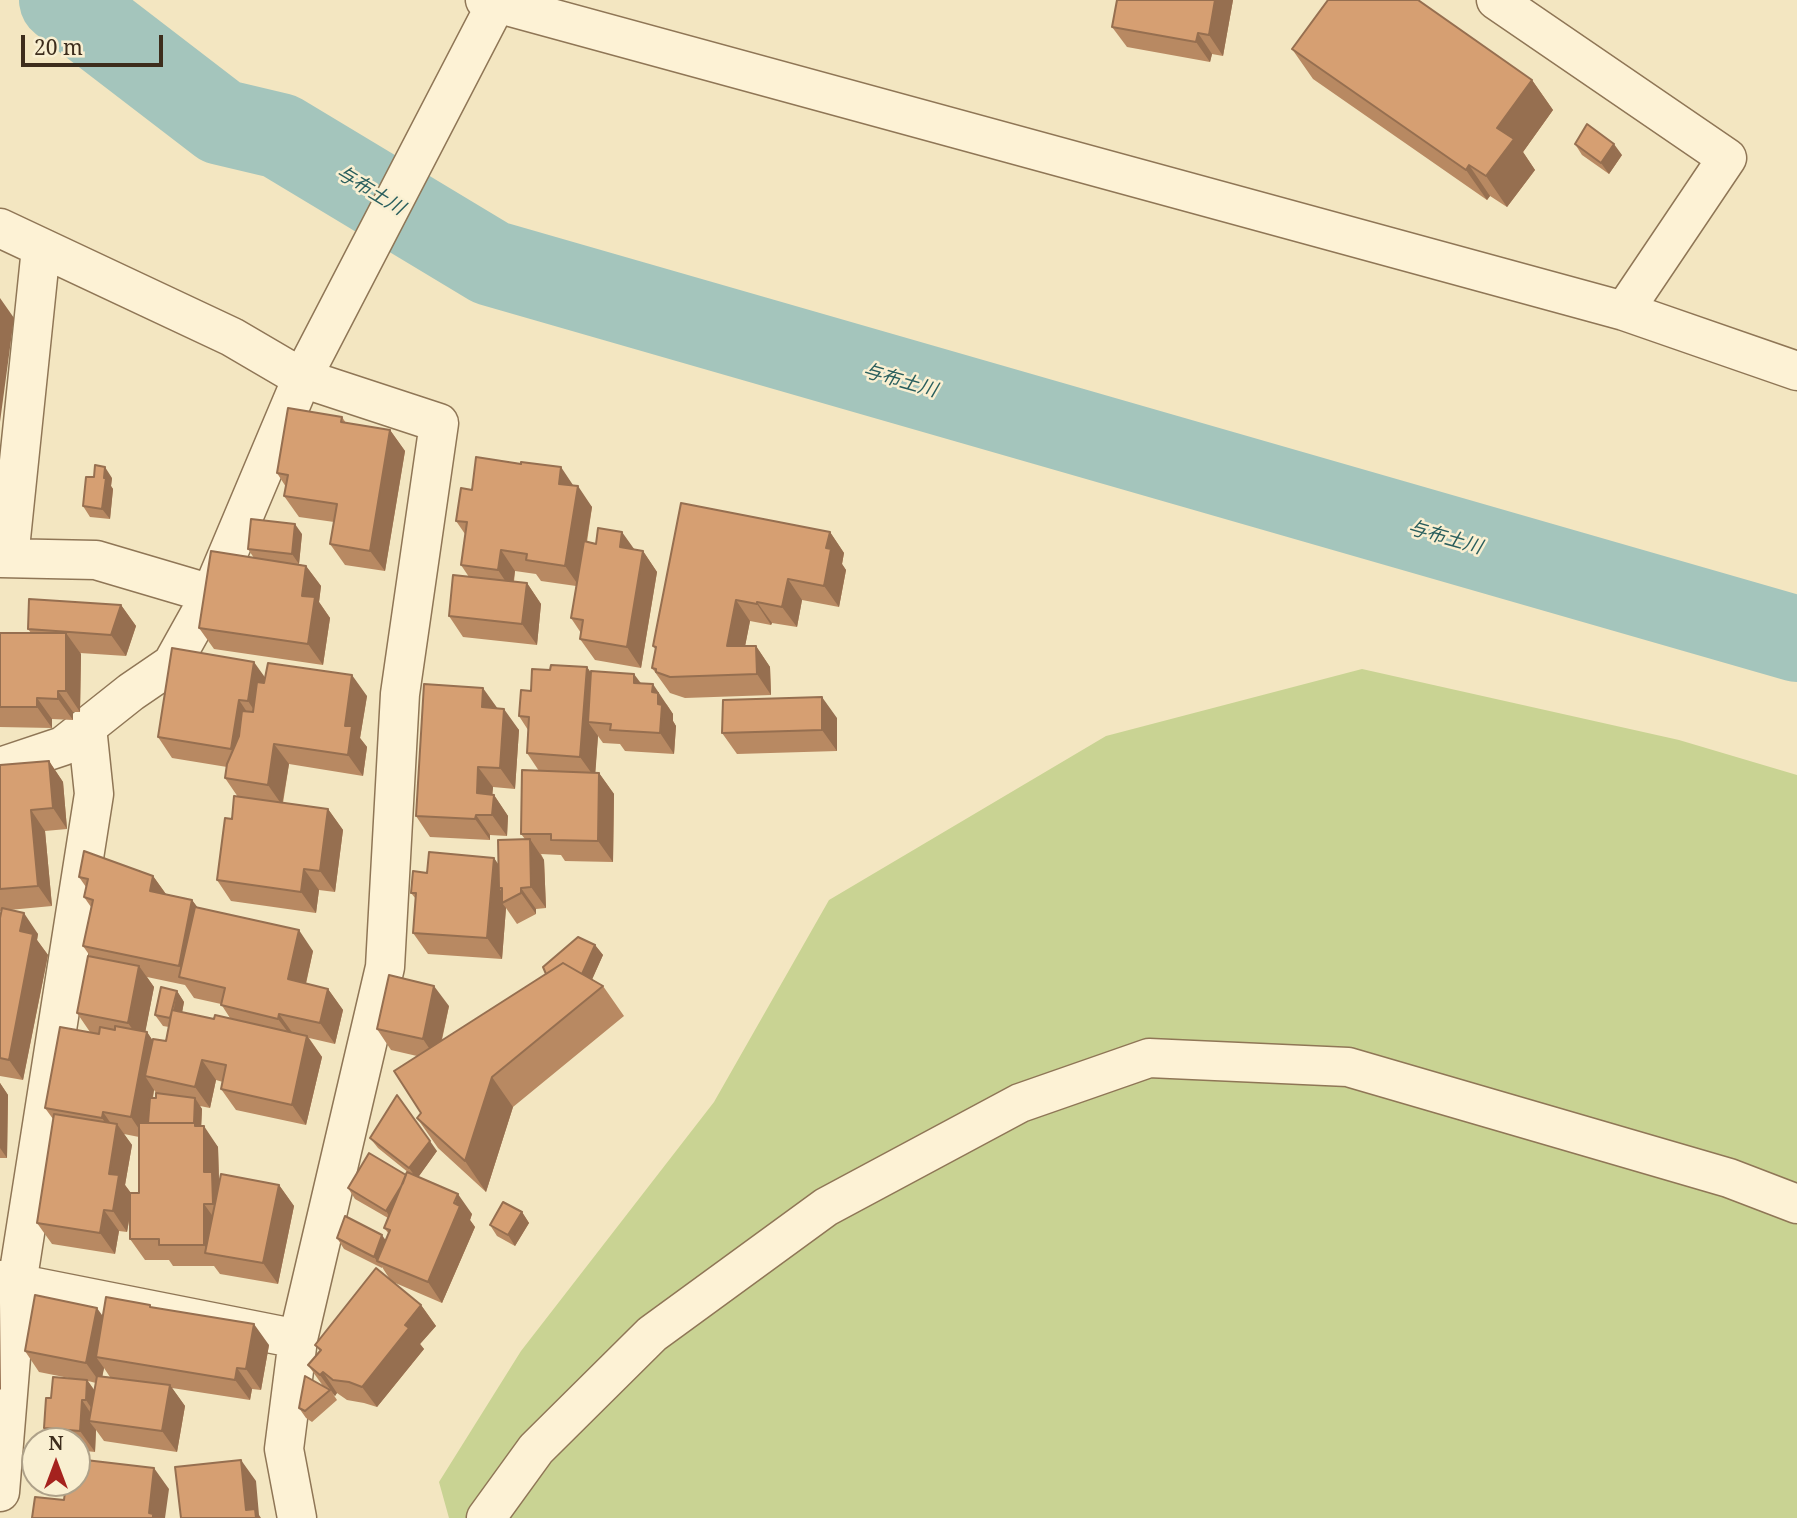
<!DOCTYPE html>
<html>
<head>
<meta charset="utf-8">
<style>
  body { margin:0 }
  #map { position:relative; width:1797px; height:1518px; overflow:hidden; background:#f3e6c1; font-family:"Noto Serif",serif }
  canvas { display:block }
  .north { position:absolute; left:21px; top:1427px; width:70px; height:70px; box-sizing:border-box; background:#f9efd1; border:2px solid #aea189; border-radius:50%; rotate:0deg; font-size:19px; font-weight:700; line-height:28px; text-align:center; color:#3d2d1c }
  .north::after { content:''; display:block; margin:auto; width:24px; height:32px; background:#a5221e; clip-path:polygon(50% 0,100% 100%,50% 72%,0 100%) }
  .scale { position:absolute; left:21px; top:35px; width:142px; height:32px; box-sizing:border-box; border:4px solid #3d2d1c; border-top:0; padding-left:9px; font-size:21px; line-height:24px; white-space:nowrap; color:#3d2d1c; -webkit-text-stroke:5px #f9efd1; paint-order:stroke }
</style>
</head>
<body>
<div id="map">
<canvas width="1797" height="1518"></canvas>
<div class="north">N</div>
<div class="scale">20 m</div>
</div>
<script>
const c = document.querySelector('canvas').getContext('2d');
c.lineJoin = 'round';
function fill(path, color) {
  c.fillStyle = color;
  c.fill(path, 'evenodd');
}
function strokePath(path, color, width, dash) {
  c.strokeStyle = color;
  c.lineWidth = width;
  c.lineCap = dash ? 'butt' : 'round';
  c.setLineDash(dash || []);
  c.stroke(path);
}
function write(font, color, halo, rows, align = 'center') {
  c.font = font + ' "Noto Serif","Noto Sans JP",serif';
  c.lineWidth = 5;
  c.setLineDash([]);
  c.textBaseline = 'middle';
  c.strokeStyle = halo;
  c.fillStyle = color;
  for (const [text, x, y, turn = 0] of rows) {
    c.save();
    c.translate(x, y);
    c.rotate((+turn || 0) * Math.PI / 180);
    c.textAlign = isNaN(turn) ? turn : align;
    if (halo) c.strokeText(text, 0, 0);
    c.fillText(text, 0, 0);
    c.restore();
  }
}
fill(new Path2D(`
  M1362 669 1679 740 1797 775V1518H449L439 1482 521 1351 714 1102 829 900 1106 736Z`), '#c9d393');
strokePath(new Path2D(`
  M62 0 221 122 280 136 491 263 1797 639`), '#a4c5bc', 86);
const minor = new Path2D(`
  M485 0 1624 311 1797 371
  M1496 0 1727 158 1624 311
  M0 228 232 337 302 378 439 423 400 694 385 967 298 1339 284 1449 297 1518
  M0 558 96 560 211 594
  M9 558 41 248
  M0 767 63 746 131 692 172 664 211 594 302 378 498 0
  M0 1280 298 1339
  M0 1492 17 1284 94 794 87 727
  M486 1518 536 1449 652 1334 826 1207 1020 1103 1149 1058 1348 1067 1729 1178 1797 1204`);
strokePath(minor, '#8f7656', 41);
strokePath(minor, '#fdf2d5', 38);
fill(new Path2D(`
  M1117 0H1233L1223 56 1212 54 1210 62 1127 47 1112 27Z
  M1292 49 1532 80 1553 110 1523 152 1535 170 1507 207 1490 196 1487 200 1313 79Z
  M1575 144 1622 155 1609 174 1582 155Z
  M342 417 346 423 390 430 405 451 385 571 345 565 330 544 334 522 299 517 284 496 286 487 277 473Z
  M112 478 111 486 113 489 110 519 90 517 83 506Z
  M574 486 592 507 587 542 643 551 657 572 641 668 595 660 580 639 581 633 571 618 576 586 541 581 536 574 515 571 514 582 527 583 541 604 537 645 463 637 449 616 469 577 461 565 465 534 456 521 472 490Z
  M830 532 844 553 842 564 846 570 839 607 802 600 797 627 772 623 771 625 750 621 745 646H756L770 667 771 695 685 698 670 693 652 668 656 650 653 646Z
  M302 534 299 564 306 566 321 586 319 602 330 618 323 665 214 649 199 628 254 558 248 549Z
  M121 605 136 626 126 656 80 653 81 654 80 712H73V720L52 719V728L0 727V633H31L28 629Z
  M587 667 591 673 641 683 667 705 673 714V721L676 726 674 754 625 751 620 744 603 743 598 736 595 773H599L614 794 613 862 565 861 561 855 541 854 544 860 546 908 536 909V914L517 924 506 908 502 959 428 954 413 933 416 899 411 893 494 858 498 864 525 839 521 834 539 771 527 753 528 730 519 716 531 691 550 670Z
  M265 678 367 696 360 738 367 747 363 776 289 764 283 803 328 809 343 830 335 892 319 890 316 913 231 901 217 880 232 819 238 797 225 778 227 767 172 758 158 737Z
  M498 709 519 730 515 789 493 787 492 795H494L508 816 507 836 490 835V840L430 837 416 816Z
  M837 718V751L737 754 722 733Z
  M49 761 63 782 67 829 45 831 52 906 9 910 38 934 37 940 48 955 23 1080 0 1076V918L1 911H0V765Z
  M153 876 166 894 192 900 197 907 313 951 306 984 328 989 343 1010 335 1044 309 1038 322 1057 306 1125 236 1110 221 1089 223 1082 216 1080 210 1108 200 1106 202 1109 201 1126 218 1147 219 1181 279 1185 294 1206 278 1284 220 1274 214 1266H173L169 1260H145L130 1239V1216L127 1232 119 1231 115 1254 52 1244 37 1223 53 1119 45 1108 90 1032 77 1013 90 956 83 946 91 907 84 897 86 887 79 877ZM147 977 185 985 194 998 221 1004 230 1018 214 1019 182 1012 184 1002 177 991 155 1015 163 1026 169 1027 166 1041H153L147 1032H145L154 987ZM154 1090 157 1094 156 1098H153ZM124 1134 139 1137V1193H131L125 1185 132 1145Z
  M595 945 603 955 592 979 603 986 624 1016 513 1107 486 1192 438 1148 417 1118 421 1113 417 1056 391 1050 377 1029 449 1006 442 1040Z
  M0 1083 8 1095 7 1158H0Z
  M370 1138 437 1151 418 1177 472 1214 470 1220 475 1227 442 1303 393 1282 421 1305 436 1326 420 1344 424 1349 377 1407 364 1403 347 1400 337 1393 335 1396 333 1394 337 1400 312 1422 306 1418 299 1408 323 1386 308 1365 320 1351 315 1345 391 1281 382 1267V1268L344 1249 337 1238 386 1240 389 1234 384 1228 388 1218 355 1199 348 1188 409 1173 378 1148Z
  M522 1212 529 1223 515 1246 497 1236 490 1225Z
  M152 1308 269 1345 261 1390 252 1389 250 1400 172 1388 185 1406 177 1452 104 1441 96 1430 95 1452 77 1450V1441H52L44 1428 74 1379 39 1372 25 1351 103 1316ZM104 1368 110 1377 102 1376ZM88 1381 96 1383 95 1391Z`), '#b88962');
fill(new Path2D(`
  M1215 0H1233L1223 56 1209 35Z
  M1198 33 1212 54 1210 62 1196 42Z
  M1532 80 1553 110 1523 152 1535 170 1507 207 1486 176 1497 128Z
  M1614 144 1622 155 1609 174 1601 163Z
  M1469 165 1490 196 1487 200 1466 170Z
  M0 298 14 318 0 422Z
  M390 430 405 451 385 571 370 551Z
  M105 467 112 478 111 486 113 489 110 519 102 509Z
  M561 467 575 488 559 484Z
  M578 486 592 507 579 586 565 566Z
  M295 524 302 534 299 564 292 554Z
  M622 532 637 553 620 547Z
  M830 532 844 553 842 564 846 570 839 607 824 586 826 548Z
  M501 550 515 571 512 591 498 570Z
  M643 551 657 572 641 668 627 647Z
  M306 566 321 586 319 602 330 618 323 665 308 644 302 596Z
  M788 579 802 600 797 627 782 607Z
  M527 583 541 604 537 645 522 624Z
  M736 600 750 621 741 667 727 646Z
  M757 602 772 623 771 625 757 604Z
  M121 605 136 626 126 656 111 635Z
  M66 633 81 654 80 712 66 691Z
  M756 646 770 667 771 695 757 674Z
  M254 662 269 683 262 722 248 701Z
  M587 667 601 688 588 722 598 736 595 778 580 757Z
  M634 674 649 694 634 683Z
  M352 675 367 696 360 738 367 747 363 776 348 755 345 726Z
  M653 684 673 714V721L676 726 674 754 660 733 652 692Z
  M483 688 498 709 482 707Z
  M58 691 73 712V720L58 699Z
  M822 697 837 718V751L822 730Z
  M37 698 52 719V728L37 707Z
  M239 700 253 721 245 770 231 749Z
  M504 709 519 730 515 789 500 768Z
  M274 744 289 764 282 805 268 785Z
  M49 761 63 782 67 829 53 808Z
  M478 767 493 787 491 814 477 793Z
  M599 773 614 794 613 862 598 841Z
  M494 795 508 816 507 836 492 815Z
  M328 809 343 830 335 892 320 871Z
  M31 810 45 831 52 906 38 886Z
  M476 815 490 835V840L475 819Z
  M530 839 544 860 546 908 531 887Z
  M494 858 508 879 502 888H499L507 899 502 903 506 908 502 959 487 938Z
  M304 869 319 890 316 913 301 892Z
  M153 876 168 897 150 891Z
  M521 888 536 909V914L521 893Z
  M192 900 207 920 189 979 179 966Z
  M24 913 38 934 37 940 48 955 23 1080 9 1060 20 931Z
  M299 930 313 951 302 1000 288 979Z
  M595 945 603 955 587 991 580 980Z
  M139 966 154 987 143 1044 128 1023Z
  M434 986 449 1006 437 1060 423 1039Z
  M328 989 343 1010 335 1044 320 1023Z
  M177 991 184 1002 179 1029 172 1019Z
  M279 1014 294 1035 293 1039 278 1019Z
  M147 1032 161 1053 145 1076 154 1090 145 1138 131 1117Z
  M307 1036 322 1057 306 1125 292 1105Z
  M202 1060 216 1080 210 1108 195 1087Z
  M492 1077 513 1107 486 1192 465 1161Z
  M0 1083 8 1095 7 1158 0 1148Z
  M195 1098 202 1109 201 1132 204 1126 218 1147 219 1181 227 1225 213 1204 204 1172 193 1127Z
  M103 1112 116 1131 117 1124 132 1145 125 1185 133 1196 127 1232 113 1211 109 1174 115 1137 102 1118Z
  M430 1141 437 1151 417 1179 409 1168Z
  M407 1175 393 1222 386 1211Z
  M279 1185 294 1206 278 1284 263 1263Z
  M458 1194 472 1214 470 1220 475 1227 442 1303 428 1282Z
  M204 1204 219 1225 211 1254 204 1245Z
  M104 1210 119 1231 115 1254 100 1233Z
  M522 1212 529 1223 515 1246 508 1235Z
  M382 1235 389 1245 377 1261 382 1268 374 1257Z
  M0 1303 1 1390 0 1389Z
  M421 1305 436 1326 420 1344 424 1349 377 1407 362 1387 405 1325Z
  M97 1308 112 1329 96 1357 104 1368 101 1384 86 1363Z
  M254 1324 269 1345 261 1390 246 1369Z
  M237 1368 252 1389 250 1400 235 1380Z
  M323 1372 337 1393 335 1396 320 1375Z
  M87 1380 101 1400 100 1421 86 1400Z
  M170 1385 185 1406 177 1452 162 1431Z
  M82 1400 96 1421H89L96 1430 95 1452 80 1431Z
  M241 1460 256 1481 259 1515 261 1518H252L246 1510Z
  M154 1468 169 1489 165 1518H153L149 1513Z`), '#966f50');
const building = new Path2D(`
  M1117 0H1215L1209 35 1198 33 1196 42 1112 27Z
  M1328 0H1418L1532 80 1497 128 1514 139 1486 176 1469 165 1466 170 1292 49Z
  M1587 124 1614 144 1601 163 1575 144Z
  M288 408 342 417 341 422 390 430 370 551 330 544 337 504 284 496 288 475 277 473Z
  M476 457 521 464V462L561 467 559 484 578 486 565 566 526 560 527 554 501 550 498 570 461 565 467 522 456 521 461 488 472 490Z
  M95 465 105 467 104 478H106L102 509 83 506 86 477H94Z
  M681 503 830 532 826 548 831 549 824 586 788 579 782 607 757 602V604L736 600 727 646H756L757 674 670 677 656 672V669L652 668 656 647 653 646Z
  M251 519 295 524 292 554 248 549Z
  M598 528 622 532 620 547 643 551 627 647 580 639 583 620 571 618 584 541 596 544Z
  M211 551 306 566 302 596 315 597 308 644 199 628Z
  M453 575 527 583 522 624 449 616Z
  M29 599 121 605 111 635 28 629Z
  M0 633H66V691H58V699L37 698V707H0Z
  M172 648 254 662 248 701 239 700 231 749 158 737Z
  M268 663 352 675 345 726H352L348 755 274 744 268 785 225 778 227 764 239 736 242 711 253 712 257 682 264 683Z
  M551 665 587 667 580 757 527 753 529 717 519 716 521 690 531 691 532 669 550 670Z
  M591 671 634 674V683L653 684 652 692 658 693V704L662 705 660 733 610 730 611 724 588 722Z
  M424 684 483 688 482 707 504 709 500 768 478 767 477 793 494 795 492 815H476L475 819 416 816Z
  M822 697V730L722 733 723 700Z
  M49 761 53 808 31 810 38 886 0 889V765Z
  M522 770 599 773 598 841 551 840V834H521Z
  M234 796 328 809 320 871 304 869 301 892 217 880 225 818 232 819Z
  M530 839 531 887 521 888V893L502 903V888H499L498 840Z
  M84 851 153 876 150 891 192 900 179 966 83 946 93 900 84 897 88 879 79 877Z
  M429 852 494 858 487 938 413 933 416 893H411L413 871 427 873Z
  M195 907 299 930 288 979 328 989 320 1023 279 1014 278 1019 221 1005 225 988 179 977Z
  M2 908 24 913 20 931 33 934 9 1060 0 1058V918Z
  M578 937 595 945 582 974 563 963 546 974 543 967Z
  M88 956 139 966 128 1023 77 1013Z
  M563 963 603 986 492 1077 465 1161 417 1118 421 1113 394 1071Z
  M389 975 434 986 423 1039 377 1029Z
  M161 987 177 991 170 1018 155 1015Z
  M172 1010 214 1019 215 1015 307 1036 292 1105 221 1089 226 1065 202 1060 195 1087 145 1076 153 1039 166 1041Z
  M115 1026 147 1032 131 1117 103 1112 102 1118 45 1108 60 1027 99 1034 100 1027 115 1030Z
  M156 1093 195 1098 194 1123H148L150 1098H156Z
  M397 1095 430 1141 409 1168 370 1138Z
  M54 1114 117 1124 109 1174 119 1175 113 1211 104 1210 100 1233 37 1223Z
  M139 1123H195V1126H204V1172H212L213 1204H204V1245H159V1239H130V1193H139Z
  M369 1153 406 1175 403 1183 386 1211 348 1188Z
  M407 1172 458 1194 454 1203 460 1206 428 1282 377 1261 390 1230 384 1228Z
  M221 1174 279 1185 263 1263 205 1253Z
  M503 1202 522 1212 508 1235 490 1225Z
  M345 1216 382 1235 374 1257 337 1238Z
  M376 1268 421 1305 405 1325 409 1328 362 1387 349 1382 333 1380 323 1372 320 1375 308 1365 321 1350 315 1345Z
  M35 1295 97 1308 86 1363 25 1351Z
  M106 1297 150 1305V1307L254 1324 246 1369 237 1368 235 1380 96 1357Z
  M97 1376 170 1385 162 1431 89 1421Z
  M305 1376 330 1390 305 1411 299 1408Z
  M53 1377 87 1380 86 1400H82L80 1431 44 1428 46 1398H51Z
  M77 1459 154 1468 149 1513 153 1514V1518H32L35 1497 64 1500 66 1483H77Z
  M241 1460 246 1510 255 1509 256 1518H181L175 1467Z`);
fill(building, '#d69f72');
strokePath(building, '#966f50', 2);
write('italic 19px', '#295e5d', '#f9efd1', [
  ["与布土川",370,191,31],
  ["与布土川",900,381,16],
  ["与布土川",1445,538,16]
]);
</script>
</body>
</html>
